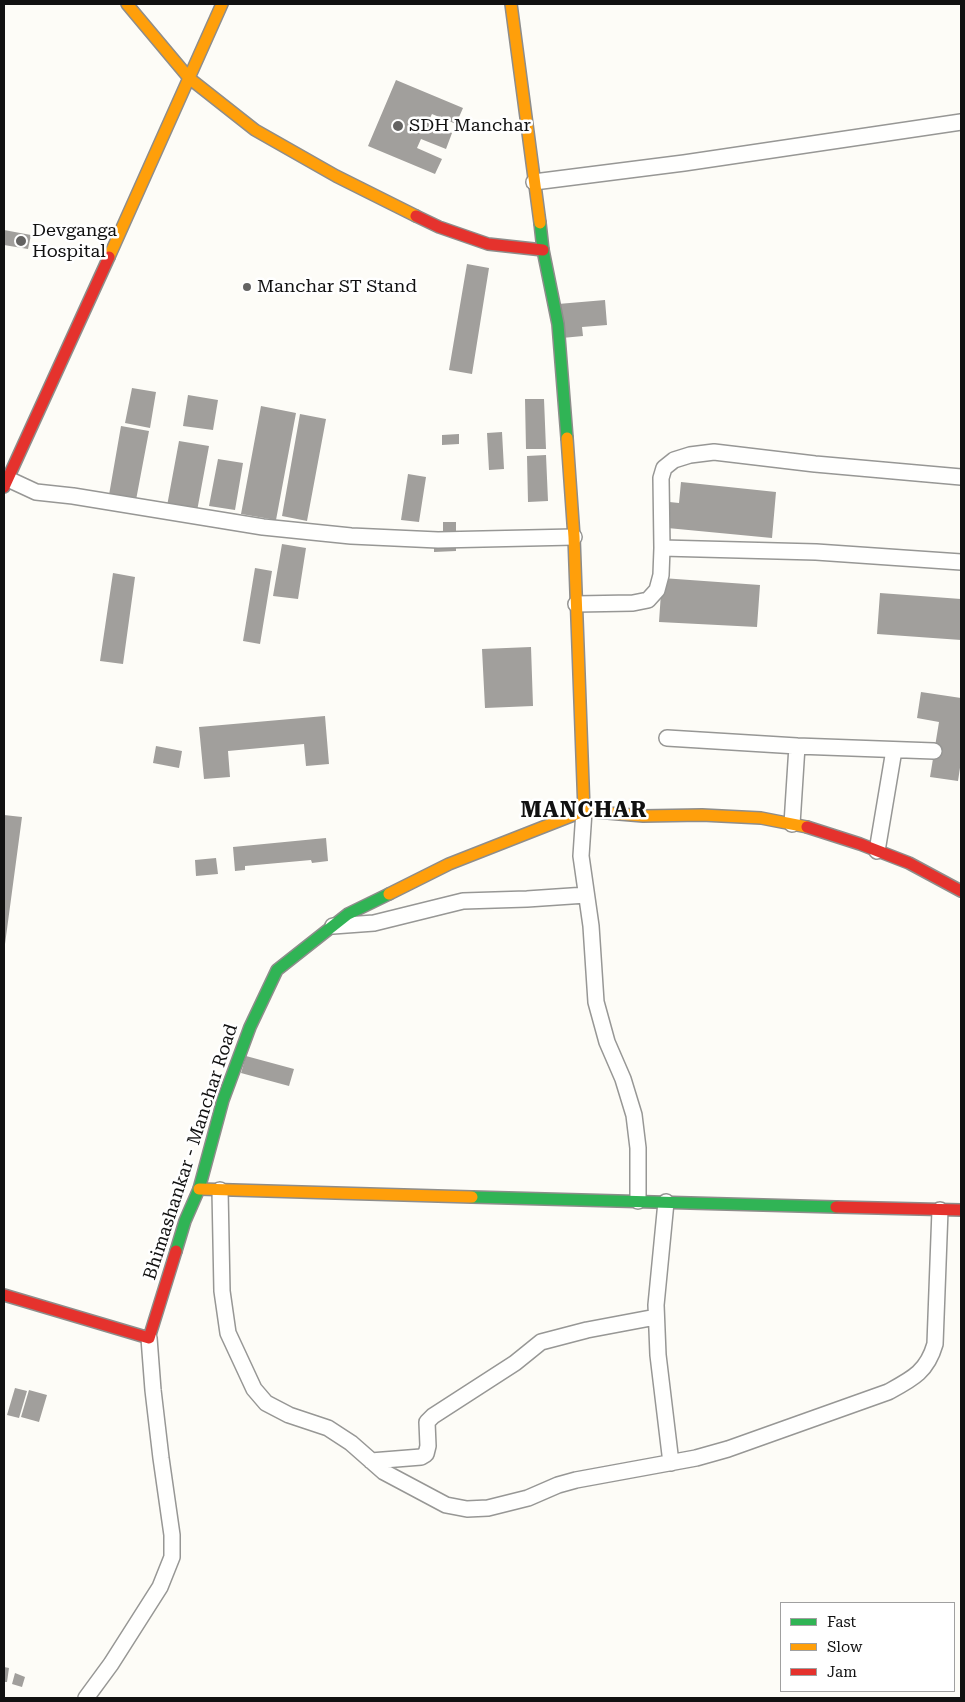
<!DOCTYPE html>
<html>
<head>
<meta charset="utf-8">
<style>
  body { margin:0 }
  #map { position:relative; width:965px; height:1702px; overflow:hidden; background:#fdfcf7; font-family:"Roboto Serif",serif }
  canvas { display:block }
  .frame { position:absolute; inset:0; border:5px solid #111; pointer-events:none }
  .legend { position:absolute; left:780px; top:1602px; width:175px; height:90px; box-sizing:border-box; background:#fff; border:1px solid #a0a0a0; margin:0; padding:6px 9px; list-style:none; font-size:15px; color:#111 }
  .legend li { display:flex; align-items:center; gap:10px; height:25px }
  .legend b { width:25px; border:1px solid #a0a0a0 }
</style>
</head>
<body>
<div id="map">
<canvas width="965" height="1702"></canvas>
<div class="frame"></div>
<ul class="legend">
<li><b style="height:6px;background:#30b455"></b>Fast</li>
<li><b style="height:6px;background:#ff9f0a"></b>Slow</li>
<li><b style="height:6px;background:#e5322d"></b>Jam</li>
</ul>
</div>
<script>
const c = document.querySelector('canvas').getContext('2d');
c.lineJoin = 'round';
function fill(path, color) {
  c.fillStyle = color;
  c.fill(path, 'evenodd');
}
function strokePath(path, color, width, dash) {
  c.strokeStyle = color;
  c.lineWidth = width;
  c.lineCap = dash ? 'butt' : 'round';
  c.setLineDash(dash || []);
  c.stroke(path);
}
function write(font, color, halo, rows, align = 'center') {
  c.font = font + ' "Roboto Serif",serif';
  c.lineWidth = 5;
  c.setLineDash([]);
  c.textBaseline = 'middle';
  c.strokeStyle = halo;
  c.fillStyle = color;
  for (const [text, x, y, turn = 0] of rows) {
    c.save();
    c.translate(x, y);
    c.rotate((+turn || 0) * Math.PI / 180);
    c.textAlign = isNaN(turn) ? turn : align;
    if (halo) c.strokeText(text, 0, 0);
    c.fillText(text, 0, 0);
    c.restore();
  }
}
fill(new Path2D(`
  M396 80 463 108 456 124 432 114 428 122 452 133 446 149 421 139 417 148 442 159 435 174 368 146Z
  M4 230 31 235 28 249 4 245Z
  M467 264 489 268 472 374 449 370Z
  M605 300 607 325 582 327 583 336 562 338 558 304Z
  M132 388 156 392 150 428 125 423Z
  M188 395 218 400 213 430 183 426Z
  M525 399H544L546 449H526Z
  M261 406 296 413 276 520 241 514Z
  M300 414 326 419 307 521 282 516Z
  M121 426 149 431 136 500 109 495Z
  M502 432 504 469 489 470 487 433Z
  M459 434V444L442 445V435Z
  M179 441 209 446 197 511 167 506Z
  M546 455 548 501 528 502 527 456Z
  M218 459 243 463 235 510 209 506Z
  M408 474 426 477 419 522 401 520Z
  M681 482 776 492 772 538 657 527 660 501 679 503Z
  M443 522H456V551L434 552V532H443Z
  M282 544 306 548 298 599 273 596Z
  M255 568 272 571 260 644 243 641Z
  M113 573 135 577 123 664 100 661Z
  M662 578 760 585 757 627 659 622Z
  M880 593 961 599V640L877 634Z
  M531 647 533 706 485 708 482 649Z
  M921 692 961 698V761L958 781 930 777 939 722 917 718Z
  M325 716 329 764 306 766 304 744 228 751 230 777 204 779 199 727Z
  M156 746 182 751 179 768 153 763Z
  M4 815 22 817 5 944 4 943Z
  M326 838 328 861 312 863 311 860 245 866V870L235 871 233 847Z
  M216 858 218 874 196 876 195 860Z
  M246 1056 294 1069 289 1086 241 1073Z
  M15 1388 27 1391 19 1418 7 1415Z
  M29 1390 47 1395 39 1422 21 1417Z
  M4 1667 9 1668 7 1682H4Z
  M15 1673 25 1677 22 1687 12 1684Z`), '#a19f9c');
const street = new Path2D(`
  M534 182 684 163 961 122
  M8 479 36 492 73 496 263 527 351 536 438 540 574 537
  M662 548 816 552 961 562
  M576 604 633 603 648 600 657 590 661 575 662 548 661 478 664 468 674 460 690 455 714 452 815 464 961 477
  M667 738 797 746 934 751
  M584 811 581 856 591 926 596 1002 607 1042 623 1079 634 1115 638 1148V1201
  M792 824 797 746
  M877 851 894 750
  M333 926 374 923 463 901 527 899 586 895
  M220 1190 222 1291 228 1333 254 1389 266 1403 289 1415 328 1428 351 1443 384 1472 446 1505 467 1509 488 1508 528 1498 558 1485 576 1480 696 1458 728 1449 888 1392C912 1379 927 1372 935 1344L940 1210
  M666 1202 656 1305 658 1355 671 1463
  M371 1461 421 1457 426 1454 428 1446 427 1422 433 1416 515 1363 541 1342 587 1330 656 1317
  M86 1698 111 1664 160 1587 172 1557V1535L161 1458 153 1390 149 1338`);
const fast = new Path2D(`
  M540 223 543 250 558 324 567 438
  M472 1197 836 1207
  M176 1251 185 1221 199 1189 223 1100 250 1027 277 970 348 914 389 894`);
const slow = new Path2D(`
  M127 4 189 78 255 130 336 176 416 216
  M511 4 540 223
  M109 257 222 4
  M567 438 574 537 584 811
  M389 894 449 864 584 811 643 816 702 815 761 818 807 827
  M199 1189 472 1197`);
const jam = new Path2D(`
  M416 216 439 227 488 244 543 250
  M4 487 109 257
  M807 827 860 844 909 863 961 891
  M836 1207 961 1210
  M4 1295 149 1338 176 1251`);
strokePath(street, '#979795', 18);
strokePath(fast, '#8e8d8b', 14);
strokePath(slow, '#8e8d8b', 14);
strokePath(jam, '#8e8d8b', 14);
strokePath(street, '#fffffe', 15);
strokePath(fast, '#30b455', 11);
strokePath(slow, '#ff9f0a', 11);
strokePath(jam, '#e5322d', 11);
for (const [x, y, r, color] of [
  [398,126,6,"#646362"],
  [21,241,6,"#646362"],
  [247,287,5,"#646362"]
]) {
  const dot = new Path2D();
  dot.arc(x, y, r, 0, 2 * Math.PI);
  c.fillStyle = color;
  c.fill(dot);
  strokePath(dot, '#fff', 2);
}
write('18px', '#111', '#fff', [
  ["SDH Manchar",409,126],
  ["Devganga",32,231],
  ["Hospital",32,252],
  ["Manchar ST Stand",257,287]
], 'left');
write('18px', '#111', '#fff', [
  ["Bhimashankar - Manchar Road",191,1152,-72]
]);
c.letterSpacing = '1px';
write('bold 22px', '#111', '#fff', [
  ["MANCHAR",584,811]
]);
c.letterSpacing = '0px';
</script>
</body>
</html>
